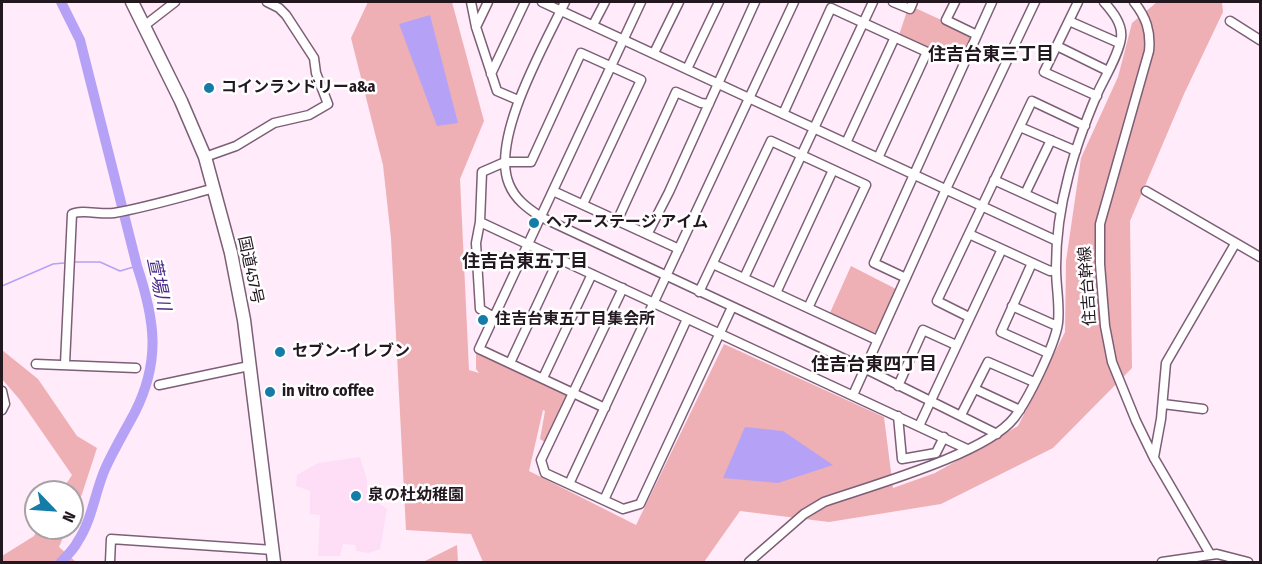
<!DOCTYPE html>
<html>
<head>
<meta charset="utf-8">
<style>
  body { margin:0 }
  #map { position:relative; width:1262px; height:564px; overflow:hidden; background:#ffebfa; font-family:"Fira Sans Condensed",sans-serif }
  canvas { display:block }
  .frame { position:absolute; inset:0; border:3px solid #231720; pointer-events:none }
  .north { position:absolute; left:24px; top:480px; width:60px; height:60px; box-sizing:border-box; background:#fff; border:2px solid #a7a2a6; border-radius:50%; rotate:115deg; font-size:16px; font-weight:700; line-height:24px; text-align:center; color:#231720 }
  .north::after { content:''; display:block; margin:auto; width:21px; height:27px; background:#147ca6; clip-path:polygon(50% 0,100% 100%,50% 72%,0 100%) }
</style>
</head>
<body>
<div id="map">
<canvas width="1262" height="564"></canvas>
<div class="frame"></div>
<div class="north">N</div>
</div>
<script>
const c = document.querySelector('canvas').getContext('2d');
c.lineJoin = 'round';
function fill(path, color) {
  c.fillStyle = color;
  c.fill(path, 'evenodd');
}
function strokePath(path, color, width, dash) {
  c.strokeStyle = color;
  c.lineWidth = width;
  c.lineCap = dash ? 'butt' : 'round';
  c.setLineDash(dash || []);
  c.stroke(path);
}
function write(font, color, halo, rows, align = 'center') {
  c.font = font + ' "Fira Sans Condensed","Noto Sans JP",sans-serif';
  c.lineWidth = 5;
  c.setLineDash([]);
  c.textBaseline = 'middle';
  c.strokeStyle = halo;
  c.fillStyle = color;
  for (const [text, x, y, turn = 0] of rows) {
    c.save();
    c.translate(x, y);
    c.rotate((+turn || 0) * Math.PI / 180);
    c.textAlign = isNaN(turn) ? turn : align;
    if (halo) c.strokeText(text, 0, 0);
    c.fillText(text, 0, 0);
    c.restore();
  }
}
fill(new Path2D(`
  M360 457 367 480V495L387 509 380 549 368 553 356 551 355 545 343 544 340 556H318L320 515 310 514V491L296 486 297 475 318 463Z`), '#fedef6');
fill(new Path2D(`
  M368 2H452L484 121 460 179 469 370 479 373 476 369V349L565 391 567 399 546 443 540 439 545 411 543 410 529 471 636 525 724 344 884 417 893 488 935 473 1018 426 1065 332 1066 261 1081 158 1118 77 1132 23 1157 2H1222L1223 12 1184 94 1130 221 1132 368 1053 448 941 504 829 522 740 511 704 562H483L471 534 406 530 391 238 383 165 351 38Z
  M913 7 972 34 973 38 960 64 899 35 907 11Z
  M851 266 896 289 876 332 870 334 829 315Z
  M2 350 38 379 77 436 97 448 82 494 72 517V492H61L72 475 20 400 2 379Z
  M38 528H67L59 547 76 562H2V556L34 536Z
  M457 545 458 562H423Z`), '#eeb0b4');
fill(new Path2D(`
  M430 15 458 123 437 126 399 24Z
  M745 427 783 431 833 465 778 483 723 478Z`), '#b5a2f6');
strokePath(new Path2D(`
  M75 262H100L120 271 137 266
  M2 286 53 264 64 263`), '#b5a2f6', 1.5);
strokePath(new Path2D(`
  M61 2 80 40 137 266C155 320 161 360 135 412 125 431 114 449 105 469 95 492 92 520 78 541 74 549 67 556 61 562`), '#b5a2f6', 10);
const minor = new Path2D(`
  M471 2 476 27 497 91 518 100
  M542 2 1057 241
  M565 2C545 44 490 139 509 184 515 199 527 208 541 217L864 368 997 434
  M893 2 910 9 913 2
  M955 2 946 20 977 35
  M1078 2 1044 72 1097 96
  M1134 2C1146 17 1151 31 1149 51L1100 224V264L1105 326 1112 362 1136 421 1154 458 1210 554
  M1069 21 1119 43
  M1230 21 1260 40
  M593 25 605 2
  M144 26 175 2
  M476 27 488 2
  M1057 46 1108 71
  M654 53 679 2
  M687 69 719 2
  M491 74 525 2
  M783 114 831 8 927 52 878 158
  M1020 127 1076 151
  M846 143 895 37
  M205 157 236 146 274 123 309 115 328 104 316 73 314 58 286 15 279 8 267 2
  M994 180 1060 210
  M553 191 679 249
  M1146 191 1260 257
  M1025 194 1051 140
  M618 219 676 92 701 103 709 104
  M480 222 967 449
  M648 233 669 192 755 2
  M969 234 1050 271 1056 270
  M1032 263 1001 332 1048 353
  M713 264 877 340
  M744 278 873 2
  M906 278 874 263 992 2
  M623 288 541 460 545 473 623 509 640 504 732 307
  M699 292 771 141 866 185 808 308
  M776 293 833 170
  M1012 306 1057 326
  M494 317 480 309 476 243 480 222 482 172 505 162H531L581 53 641 80 583 204
  M969 317 937 301 1032 101 1085 126
  M510 363 559 258
  M36 364 136 368
  M65 364 72 214C82 209 101 215 114 213 148 207 181 197 215 188
  M543 378 592 274
  M159 385 249 366
  M898 386 923 330 956 345
  M975 389 1020 410
  M2 391 5 404 2 410
  M853 395 946 189 1035 2
  M1163 404 1203 409
  M605 408 479 349 641 2
  M961 415 988 362 1034 382
  M898 416 902 459 936 453 944 437
  M919 426 1002 249
  M1154 457 1161 419 1166 363 1235 244
  M569 484 794 2
  M604 500 687 319
  M110 562 111 539 273 550
  M749 562 804 514 824 502C870 486 986 454 1014 418 1028 400 1055 345 1058 323 1060 304 1056 287 1056 268 1056 238 1060 208 1068 178 1075 149 1086 120 1098 92 1105 77 1119 54 1121 38 1123 24 1112 11 1104 2
  M1162 562 1217 554 1248 562`);
const highway = new Path2D(`
  M132 2 181 101 205 157 231 253 244 320 274 562`);
strokePath(minor, '#7c5f76', 11);
strokePath(highway, '#7c5f76', 15);
strokePath(minor, '#fff', 8);
strokePath(highway, '#fff', 12);
for (const [x, y, r, color] of [
  [209,88,6,"#147ca6"],
  [534,223,6,"#147ca6"],
  [483,320,6,"#147ca6"],
  [280,352,6,"#147ca6"],
  [270,392,6,"#147ca6"],
  [356,496,6,"#147ca6"]
]) {
  const dot = new Path2D();
  dot.arc(x, y, r, 0, 2 * Math.PI);
  c.fillStyle = color;
  c.fill(dot);
  strokePath(dot, '#fff', 2);
}
write('bold 16px', '#231720', '#fff', [
  ["コインランドリーa&a",221,88],
  ["ヘアーステージ アイム",546,223],
  ["住吉台東五丁目集会所",495,320],
  ["セブン-イレブン",292,352],
  ["in vitro coffee",282,392],
  ["泉の杜幼稚園",368,496]
], 'left');
write('16px', '#231720', '#fff', [
  ["国道457号",250,270,78],
  ["住吉台幹線",1088,286,-94]
]);
write('bold 18px', '#231720', '#fff', [
  ["住吉台東三丁目",991,55],
  ["住吉台東五丁目",525,262],
  ["住吉台東四丁目",874,365]
]);
write('italic 18px', '#492887', '#fff', [
  ["萱場川",158,284,78]
]);
</script>
</body>
</html>
